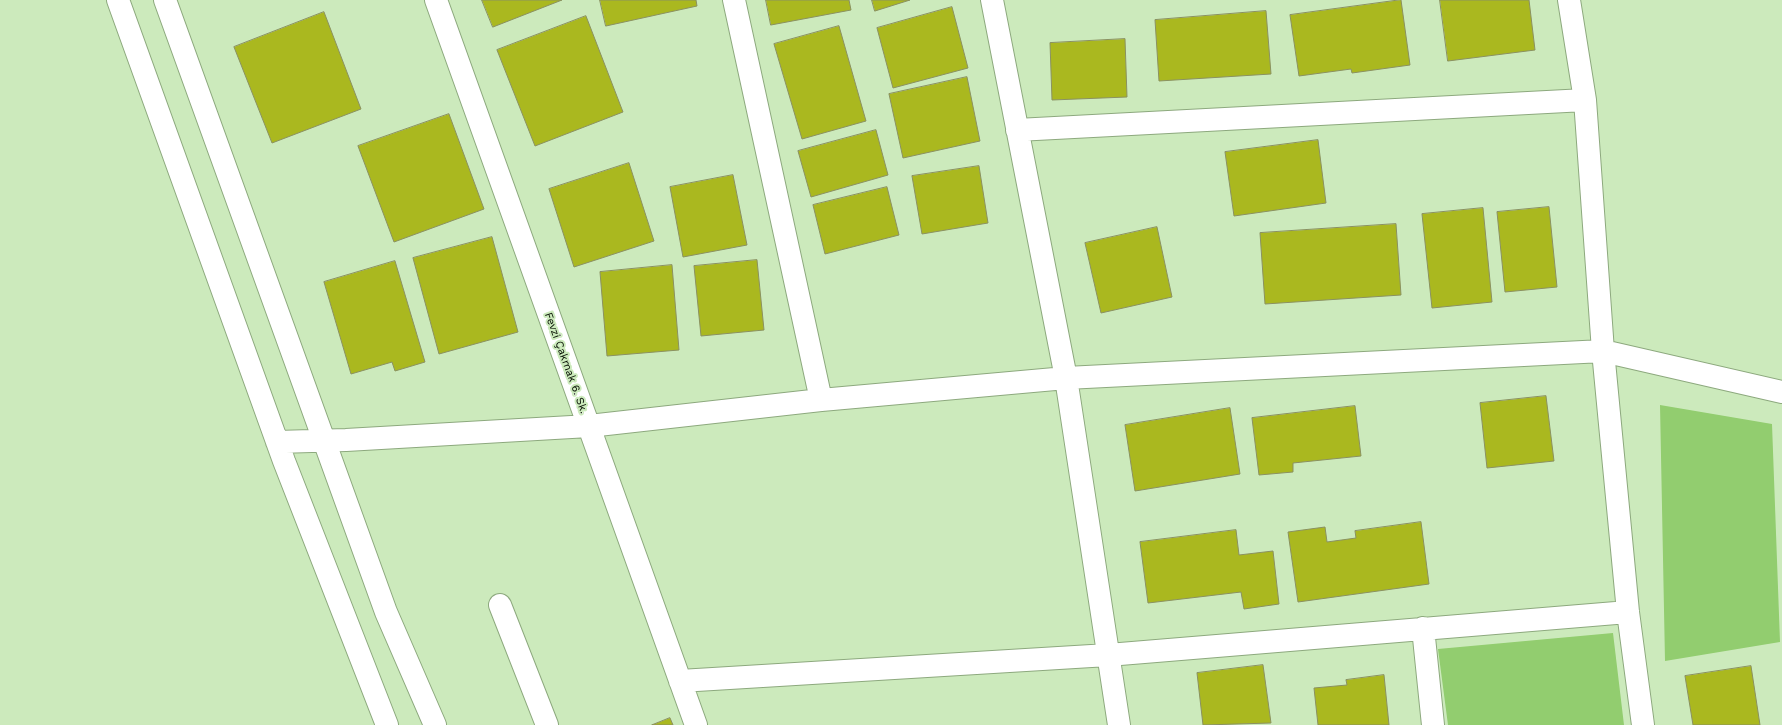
<!DOCTYPE html>
<html>
<head>
<meta charset="utf-8">
<style>
  body { margin:0 }
  canvas { display:block; background:#cceabc }
</style>
</head>
<body>
<canvas width="1782" height="725"></canvas>
<script>
const c = document.querySelector('canvas').getContext('2d');
c.lineJoin = 'round';
function fill(path, color) {
  c.fillStyle = color;
  c.fill(path, 'evenodd');
}
function strokePath(path, color, width, dash) {
  c.strokeStyle = color;
  c.lineWidth = width;
  c.lineCap = dash ? 'butt' : 'round';
  c.setLineDash(dash || []);
  c.stroke(path);
}
function write(font, color, halo, rows, align = 'center') {
  c.font = font + ' "Work Sans",sans-serif';
  c.lineWidth = 4;
  c.setLineDash([]);
  c.textBaseline = 'middle';
  c.strokeStyle = halo;
  c.fillStyle = color;
  for (const [text, x, y, turn = 0] of rows) {
    c.save();
    c.translate(x, y);
    c.rotate((+turn || 0) * Math.PI / 180);
    c.textAlign = isNaN(turn) ? turn : align;
    if (halo) c.strokeText(text, 0, 0);
    c.fillText(text, 0, 0);
    c.restore();
  }
}
fill(new Path2D(`
  M1660 405 1772 424 1780 642 1665 661Z
  M1613 633 1624 725H1448L1438 649Z`), '#92cd6f');
const building = new Path2D(`
  M482 0H562L493 27Z
  M600 0H696L697 6 606 26Z
  M766 0H849L851 10 771 25Z
  M872 0H910L875 11Z
  M1401 0 1410 65 1352 73 1351 69 1299 76 1290 15Z
  M1440 0H1529L1535 50 1448 61Z
  M952 7 968 68 893 88 877 28Z
  M1266 11 1271 74 1159 81 1155 20Z
  M324 12 361 109 272 143 234 47Z
  M586 16 623 112 535 146 497 50Z
  M839 26 866 121 802 139 774 44Z
  M1125 39 1127 97 1052 100 1050 43Z
  M967 77 980 141 903 158 889 94Z
  M449 114 484 209 394 242 358 146Z
  M876 130 888 175 811 197 798 151Z
  M1318 140 1326 203 1234 216 1225 152Z
  M629 163 654 241 574 267 549 189Z
  M979 166 988 223 922 234 912 176Z
  M733 175 747 245 683 257 670 187Z
  M887 187 899 235 825 254 813 205Z
  M1549 207 1557 287 1505 292 1497 212Z
  M1483 208 1492 302 1432 308 1422 214Z
  M1396 224 1401 295 1265 304 1260 233Z
  M1157 227 1172 297 1101 313 1085 243Z
  M492 237 518 332 439 354 413 258Z
  M757 260 764 330 701 336 694 266Z
  M395 261 425 362 395 371 392 362 351 374 324 282Z
  M672 265 679 350 607 356 600 272Z
  M1546 396 1554 461 1487 468 1480 403Z
  M1355 406 1361 456 1293 463V472L1259 475 1252 418Z
  M1230 408 1240 474 1135 491 1125 425Z
  M1421 522 1429 584 1298 602 1288 532 1325 527 1327 542 1356 538 1355 531Z
  M1236 530 1239 555 1273 551 1279 604 1244 609 1241 592 1148 603 1140 542Z
  M1263 665 1271 723 1203 725 1197 673Z
  M1751 666 1760 725H1693L1685 676Z
  M1384 675 1389 725H1318L1314 688 1347 685 1346 680Z
  M670 718 673 725H652Z`);
fill(building, '#aab81f');
strokePath(building, '#8a9161', 1);
const minor = new Path2D(`
  M118 0 284 461 387 725
  M165 0 386 612 435 725
  M436 0 696 725
  M734 0 821 400
  M992 0 1066 378 1119 725
  M1569 0 1585 100 1603 351 1628 612 1643 725
  M1017 130 1585 100
  M277 442 346 440 589 426 821 400 1066 378 1603 351 1782 392
  M500 605 547 725
  M1423 628 1433 725
  M680 681 1108 655 1628 612`);
strokePath(minor, '#8da97e', 24);
strokePath(minor, '#fff', 22);
write('11px', '#050e02', '#cceabc', [
  ["Fevzi Çakmak 6. Sk.",566,363,70]
]);
</script>
</body>
</html>
